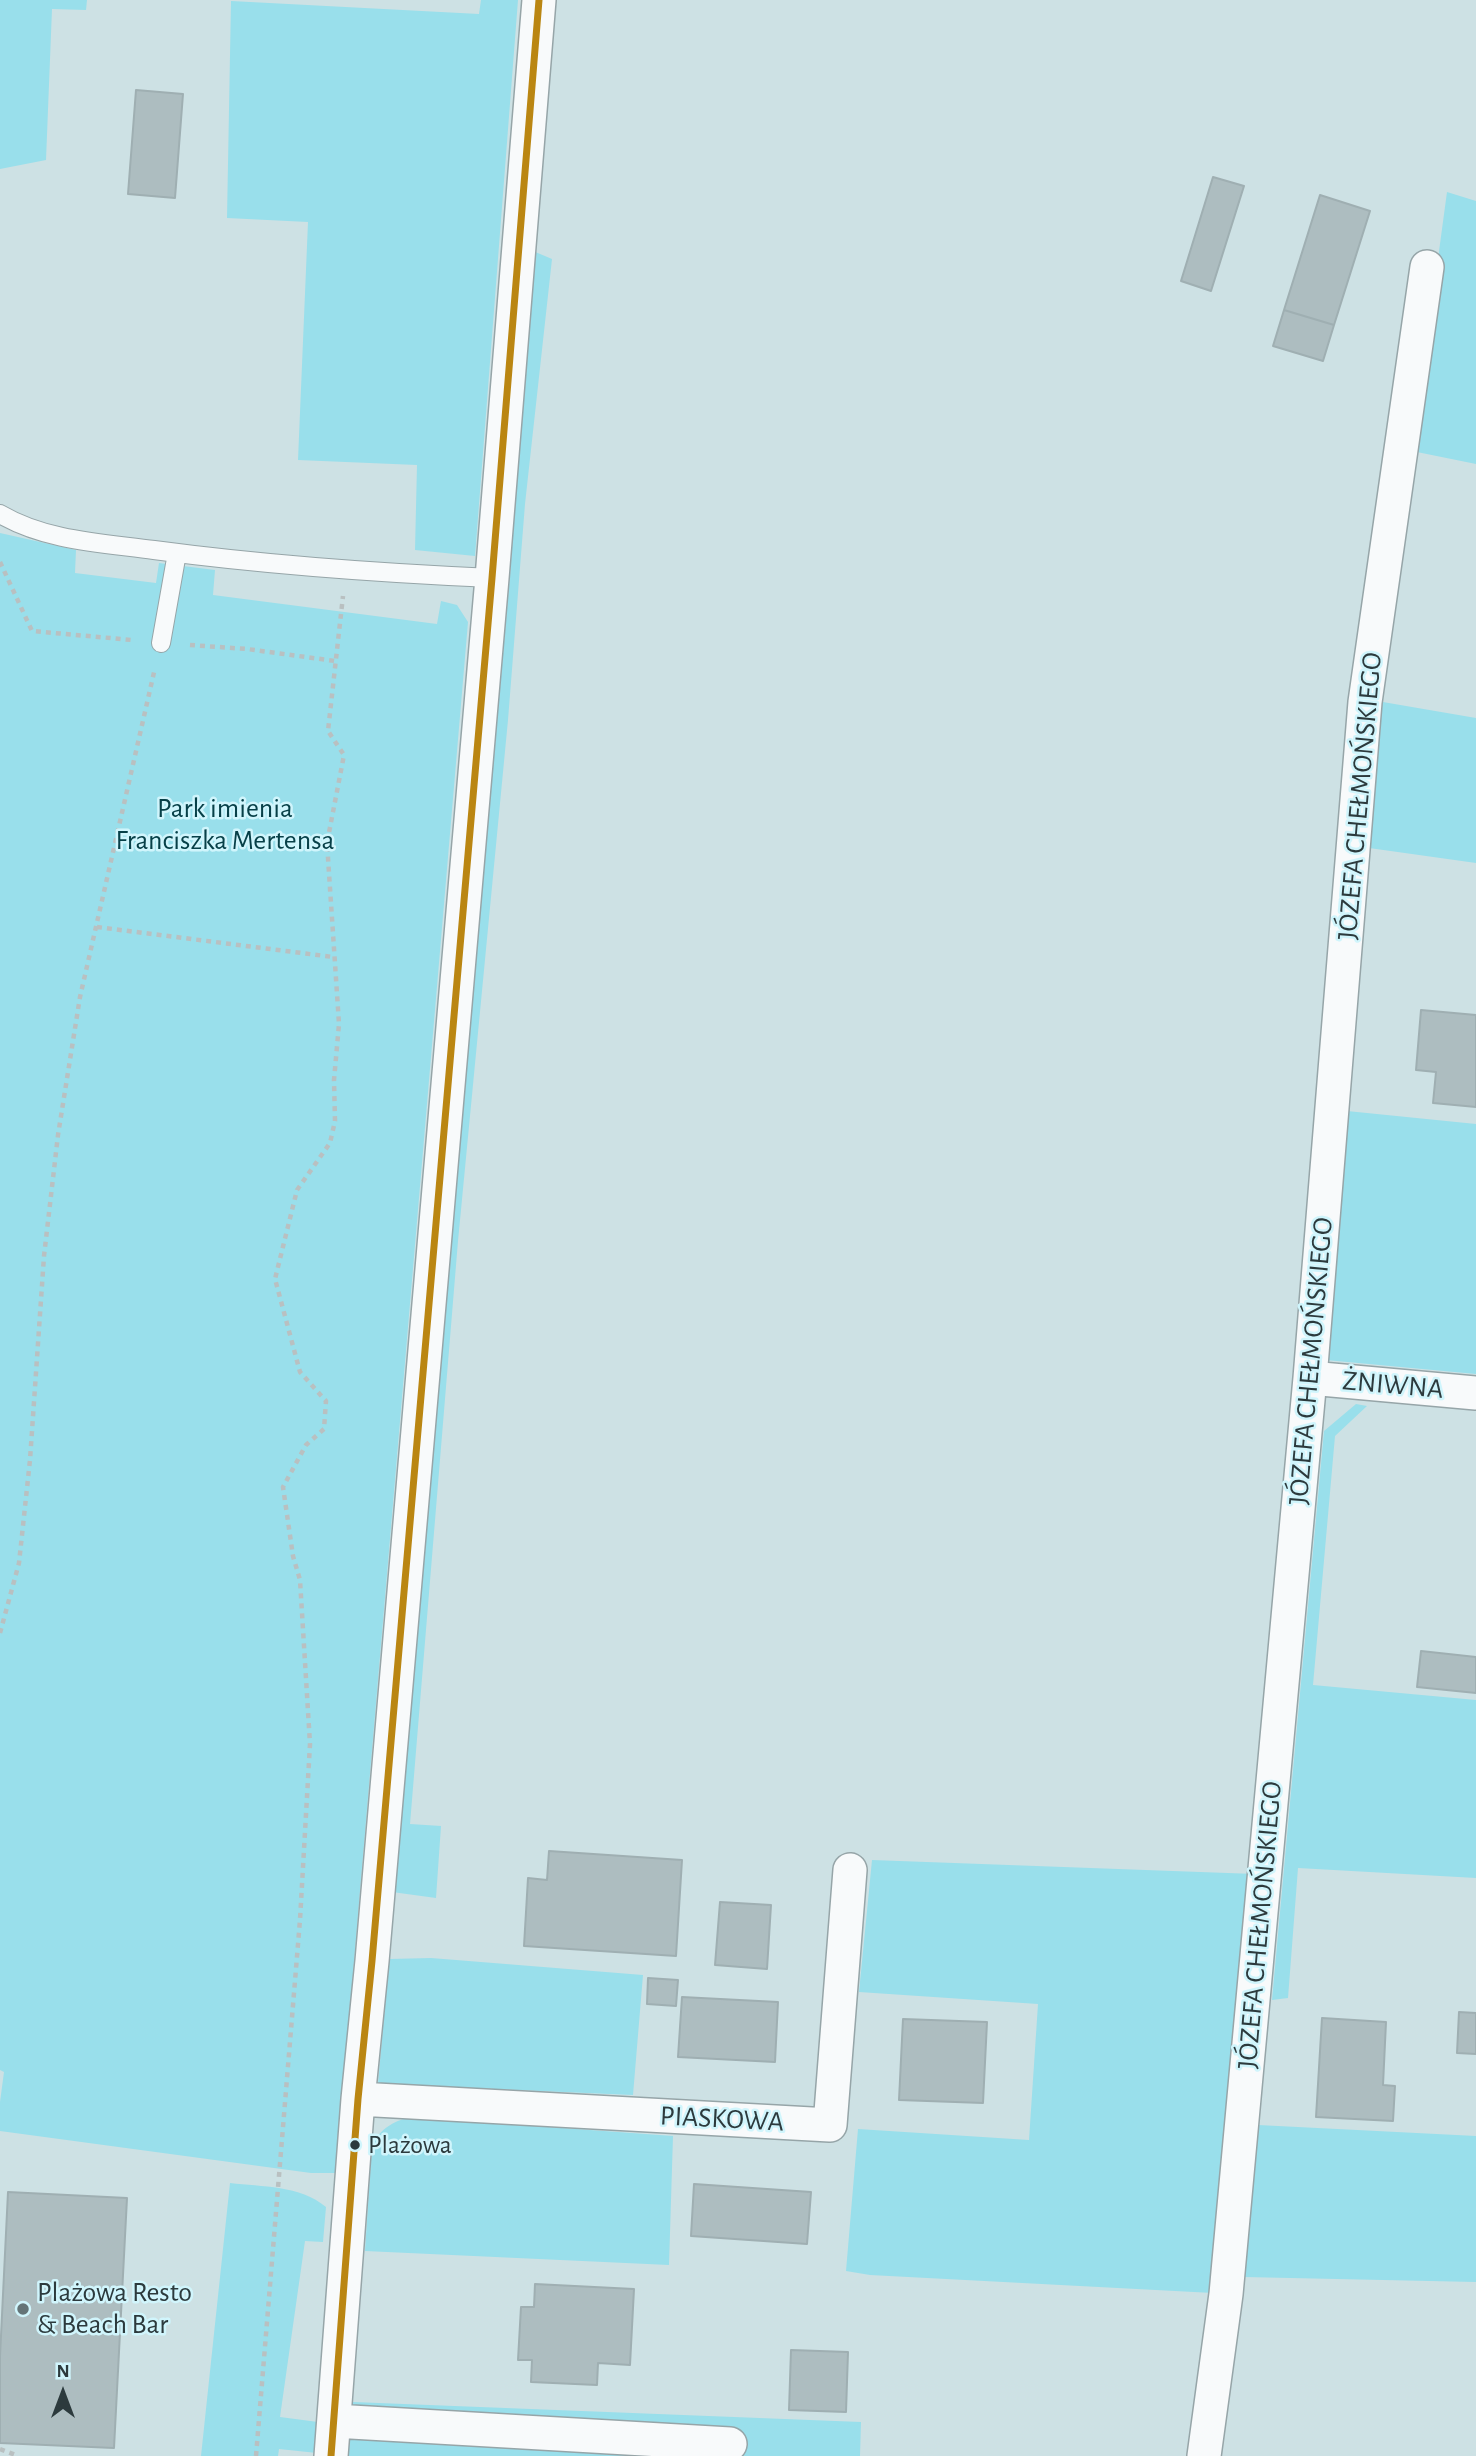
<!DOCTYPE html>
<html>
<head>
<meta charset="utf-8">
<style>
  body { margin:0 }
  #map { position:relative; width:1476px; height:2456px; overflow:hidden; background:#cde1e4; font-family:"Alegreya Sans",sans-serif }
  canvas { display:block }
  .north { position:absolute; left:28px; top:2358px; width:70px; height:70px; -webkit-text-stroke:5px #d0f5fc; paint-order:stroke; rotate:0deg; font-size:19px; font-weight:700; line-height:28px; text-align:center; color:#2c3a3d }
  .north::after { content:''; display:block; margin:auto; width:24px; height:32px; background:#2c3a3d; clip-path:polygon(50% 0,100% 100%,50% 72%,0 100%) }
</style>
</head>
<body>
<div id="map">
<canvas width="1476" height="2456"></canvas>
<div class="north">N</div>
</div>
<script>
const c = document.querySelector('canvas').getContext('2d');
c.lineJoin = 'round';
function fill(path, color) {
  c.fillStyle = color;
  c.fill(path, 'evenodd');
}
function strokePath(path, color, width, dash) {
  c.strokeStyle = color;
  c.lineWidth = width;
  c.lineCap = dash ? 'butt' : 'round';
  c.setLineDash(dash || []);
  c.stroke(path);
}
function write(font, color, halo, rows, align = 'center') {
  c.font = font + ' "Alegreya Sans",sans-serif';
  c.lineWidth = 5;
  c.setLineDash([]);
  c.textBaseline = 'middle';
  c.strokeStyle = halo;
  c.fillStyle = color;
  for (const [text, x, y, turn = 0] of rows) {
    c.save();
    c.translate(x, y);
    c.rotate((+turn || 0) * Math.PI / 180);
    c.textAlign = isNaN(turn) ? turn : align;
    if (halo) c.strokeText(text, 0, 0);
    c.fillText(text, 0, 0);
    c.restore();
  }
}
fill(new Path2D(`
  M0 0H87L86 10 52 9 46 160 0 169Z
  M481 0H518L475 556 415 550 417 465 298 460 308 222 227 218 231 1 479 14Z
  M1447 192 1476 201V464L1412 451Z
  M533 251 552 259 525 504 508 720 458 1241 410 1824 441 1826 436 1898 392 1892 510 576Z
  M0 533 76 550 75 573 156 583 159 563 215 570 213 595 437 624 441 601 457 605 468 622 336 2173H311L0 2131V2102L4 2072 0 2070Z
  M1377 701 1476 718V863L1362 847Z
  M1347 1111 1476 1124V1374L1326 1360Z
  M1356 1404 1367 1406 1335 1436 1313 1685 1476 1700V1878L1298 1868 1288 1998 1272 2000 1324 1431Z
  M872 1860 1255 1874 1213 2293 870 2275 846 2271 858 2129 1029 2140 1038 2004 859 1992Z
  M431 1958 643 1975 633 2095 378 2084 389 1959Z
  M410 2117 673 2136 669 2265 365 2251 372 2144C382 2128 392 2122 410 2117Z
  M1258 2125 1476 2136V2282L1244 2277Z
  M230 2183C262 2187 300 2185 326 2207L323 2242 305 2241 280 2417 318 2422 317 2453 279 2449 278 2456H201Z
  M353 2402 861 2422 860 2456H347Z`), '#99dfeb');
const building = new Path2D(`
  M136 90 183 94 175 198 128 194Z
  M1213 177 1244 186 1211 291 1181 281Z
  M1320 195 1370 211 1334 325 1284 310Z
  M1284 310 1334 325 1323 361 1273 346Z
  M1421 1010 1476 1015V1107L1433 1103 1436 1072 1416 1070Z
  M1421 1651 1476 1657V1693L1417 1687Z
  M549 1851 682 1860 676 1956 524 1946 528 1878 547 1880Z
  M720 1902 771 1905 767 1969 715 1965Z
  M648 1978 678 1980 676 2006 647 2004Z
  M682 1997 778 2002 775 2062 678 2057Z
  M1459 2012 1476 2013V2054L1457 2053Z
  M1322 2018 1386 2022 1383 2085 1395 2086 1393 2121 1316 2117Z
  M903 2019 987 2022 983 2103 899 2100Z
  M694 2184 811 2192 807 2244 691 2236Z
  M8 2192 127 2198 114 2448 0 2443V2356Z
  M535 2284 634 2289 630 2365 598 2363 597 2385 531 2382 532 2360H518L521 2307H534Z
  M791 2350 848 2352 846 2412 789 2410Z`);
fill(building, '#adbdc0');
strokePath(building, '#9fafb2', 2);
const lane = new Path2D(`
  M0 514C46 541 102 543 154 550 266 565 379 573 492 578
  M161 643 177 553`);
const street = new Path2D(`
  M1310 1378 1476 1393
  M358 2099 830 2125 850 1870
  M334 2421 730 2444
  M331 2456 358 2099 372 1961 492 578 539 0
  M1204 2456 1226 2294 1310 1378 1365 702 1427 267`);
strokePath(lane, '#96a5a8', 20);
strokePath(street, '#96a5a8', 36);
strokePath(new Path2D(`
  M0 562 32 631 132 640
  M190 645 247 649 335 661
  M97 927 333 957
  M0 1633 19 1563 30 1460 44 1256 58 1135 80 997 155 668
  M0 2449 18 2456
  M256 2456 300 1920 310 1744 300 1580 293 1556 283 1487 306 1445 324 1429 326 1401 300 1372 275 1279 297 1190 330 1143 335 1121 334 1080 339 1024 327 843 344 755 328 731 343 596`), '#b9c0c1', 4.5, [5, 5]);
strokePath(lane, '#f8fafb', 18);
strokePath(street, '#f8fafb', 33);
strokePath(new Path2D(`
  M331 2456 358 2099 372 1961 492 578 539 0`), '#ba8612', 7);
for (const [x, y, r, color] of [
  [355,2145,6,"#2c3a3d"],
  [23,2309,7,"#647477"]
]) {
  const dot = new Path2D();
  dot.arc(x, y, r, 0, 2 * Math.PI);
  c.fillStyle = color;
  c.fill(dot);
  strokePath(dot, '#d0f5fc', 2.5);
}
write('26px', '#2c3a3d', '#d0f5fc', [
  ["Plażowa",368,2145]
], 'left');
write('28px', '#2c3a3d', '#d0f5fc', [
  ["JÓZEFA CHEŁMOŃSKIEGO",1360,796,-85],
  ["JÓZEFA CHEŁMOŃSKIEGO",1311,1361,-85],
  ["ŻNIWNA",1393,1385,5],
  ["JÓZEFA CHEŁMOŃSKIEGO",1260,1925,-85],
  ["PIASKOWA",722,2119,3]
]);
write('28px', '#074048', '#d0f5fc', [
  ["Park imienia",225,809],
  ["Franciszka Mertensa",225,841]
]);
write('28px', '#2c3a3d', '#d0f5fc', [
  ["Plażowa Resto",37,2293],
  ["& Beach Bar",37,2325]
], 'left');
</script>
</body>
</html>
